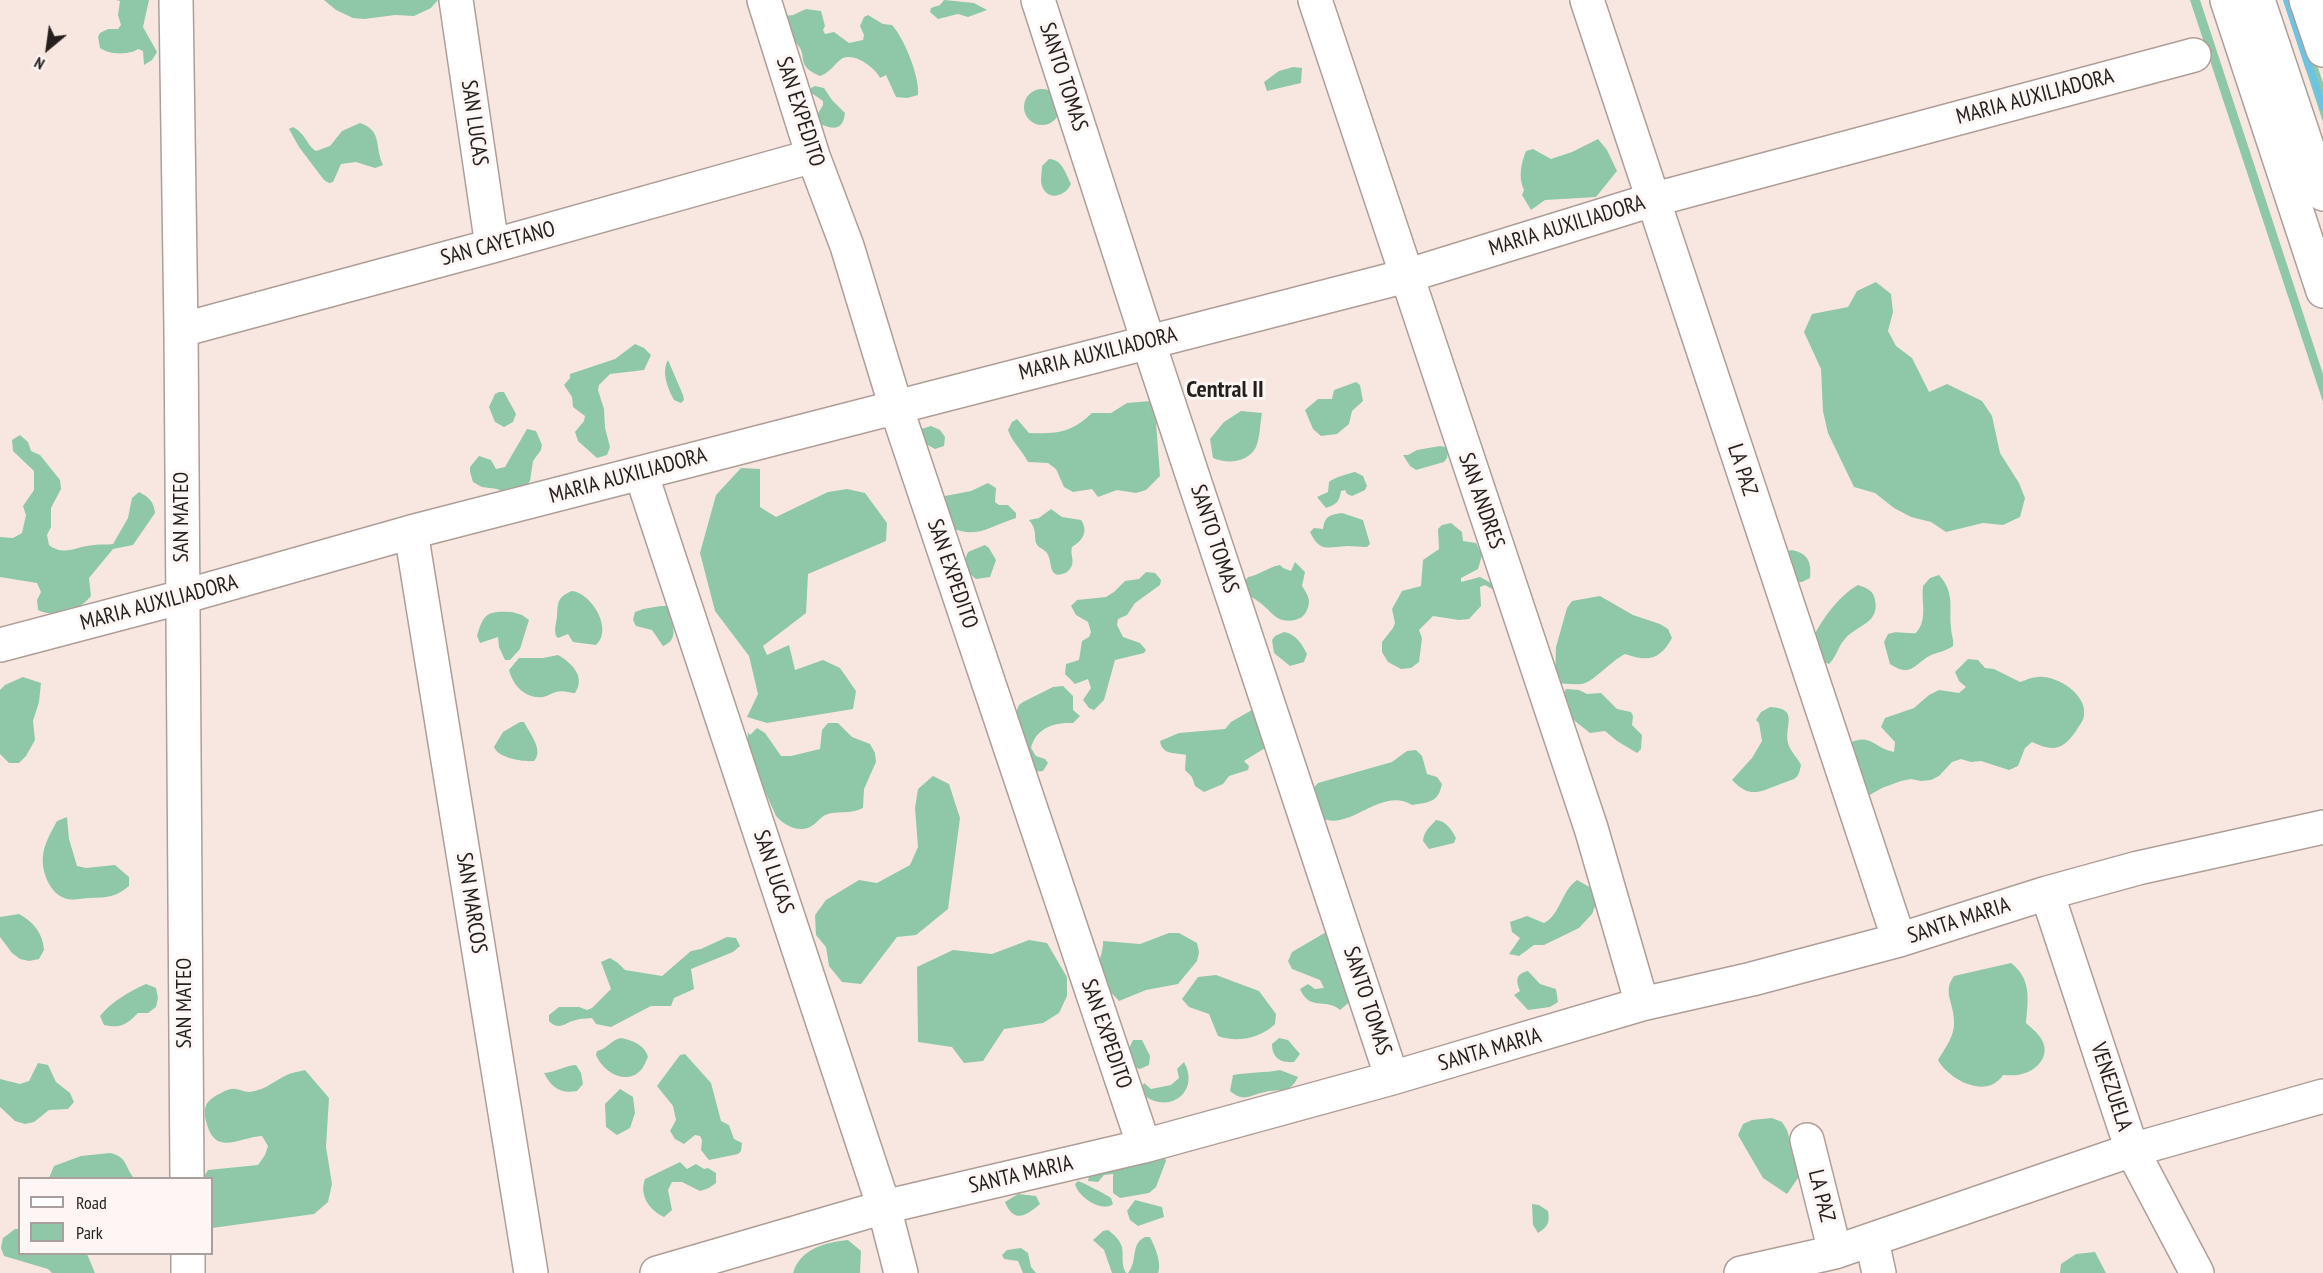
<!DOCTYPE html>
<html>
<head>
<meta charset="utf-8">
<style>
  body { margin:0 }
  #map { position:relative; width:2323px; height:1273px; overflow:hidden; background:#f8e7e0; font-family:"PT Sans Narrow",sans-serif }
  canvas { display:block }
  .legend { position:absolute; left:18px; top:1177px; width:195px; height:78px; box-sizing:border-box; background:#fdf6f4; border:2px solid #a7a09e; margin:0; padding:8px 10px; list-style:none; font-size:18px; color:#251f1d }
  .legend li { display:flex; align-items:center; gap:12px; height:30px }
  .legend b { width:30px; border:2px solid #a7a09e }
  .north { position:absolute; left:18px; top:18px; width:60px; height:60px; -webkit-text-stroke:4px #fdf6f4; paint-order:stroke; rotate:209deg; font-size:16px; font-weight:700; line-height:24px; text-align:center; color:#251f1d }
  .north::after { content:''; display:block; margin:auto; width:21px; height:27px; background:#251f1d; clip-path:polygon(50% 0,100% 100%,50% 72%,0 100%) }
</style>
</head>
<body>
<div id="map">
<canvas width="2323" height="1273"></canvas>
<ul class="legend">
<li><b style="height:8px;background:#fff"></b>Road</li>
<li><b style="height:16px;background:#8ec8a9"></b>Park</li>
</ul>
<div class="north">N</div>
</div>
<script>
const c = document.querySelector('canvas').getContext('2d');
c.lineJoin = 'round';
function fill(path, color) {
  c.fillStyle = color;
  c.fill(path, 'evenodd');
}
function strokePath(path, color, width, dash) {
  c.strokeStyle = color;
  c.lineWidth = width;
  c.lineCap = dash ? 'butt' : 'round';
  c.setLineDash(dash || []);
  c.stroke(path);
}
function write(font, color, halo, rows, align = 'center') {
  c.font = font + ' "PT Sans Narrow",sans-serif';
  c.lineWidth = 6;
  c.setLineDash([]);
  c.textBaseline = 'middle';
  c.strokeStyle = halo;
  c.fillStyle = color;
  for (const [text, x, y, turn = 0] of rows) {
    c.save();
    c.translate(x, y);
    c.rotate((+turn || 0) * Math.PI / 180);
    c.textAlign = isNaN(turn) ? turn : align;
    if (halo) c.strokeText(text, 0, 0);
    c.fillText(text, 0, 0);
    c.restore();
  }
}
fill(new Path2D(`
  M116 0H149L143 27 157 52 152 60 144 65 143 51 138 49C130 55 109 55 100 48L98 37 100 33 108 29H118L121 25 118 15 120 1Z
  M324 0H438L431 8 414 16 395 15 364 19 353 18 336 10Z
  M944 0 974 3 987 10 968 17 958 14 938 19 930 12 931 8 940 5Z
  M2190 0H2200L2323 374V402Z
  M2283 0H2296L2323 83V122Z
  M806 9 821 11 825 26 823 30 825 34 834 32 849 43 863 40 864 35 860 26 864 17 868 15 883 24 892 25C904 38 920 77 918 95L907 98 896 97 886 75 880 78C875 68 856 53 843 58 835 62 832 72 820 76 794 65 809 57 797 44 788 35 778 27 768 18L793 15Z
  M1293 67 1302 68 1301 83 1267 91 1264 82 1279 71Z
  M815 86 824 88 832 100 845 113C843 129 836 130 822 125L817 115 823 105V101L810 92 811 88Z
  M1024 107a18 18 0 1 1 36 0a18 18 0 1 1-36 0Z
  M360 123C383 131 374 146 383 165L375 168 356 162 341 164 333 182 329 183 324 180 299 147 289 129 293 127C307 135 307 146 316 151L330 146 342 131Z
  M1598 139 1607 150 1617 171 1596 197 1545 200 1531 210 1522 195 1524 190C1518 177 1521 164 1526 151L1533 149 1551 159 1572 152Z
  M1049 159C1062 159 1066 174 1071 184 1064 199 1043 201 1041 181 1041 176 1042 171 1042 166Z
  M1876 282 1891 294 1893 312 1888 331 1896 346 1912 358 1929 392 1947 384 1982 401 1992 416 2000 453 2019 483 2025 498 2020 517 2003 525 1983 523 1946 532 1931 522 1911 517 1894 508 1875 493 1854 487 1828 433 1823 411 1821 369 1804 332 1812 314 1848 307 1857 291Z
  M635 344 644 348 651 355 644 370 610 374 599 385 598 390 604 409 605 428 610 447 607 455 597 458 578 441 575 432 584 421 585 416 573 407 572 397 564 385 570 378V374L615 359Z
  M668 360 683 395 684 400 681 403 674 400C668 389 661 372 668 360Z
  M1356 382 1360 385 1363 401 1352 411 1349 424 1337 434 1321 436 1313 429 1305 410 1318 399H1332L1334 390Z
  M499 392H504L516 414 513 422 504 427 495 422 489 407 495 394Z
  M1151 401 1155 409 1160 476 1146 490 1136 493 1117 490 1098 497 1092 489 1073 492 1064 487 1056 469 1048 463 1028 462C1022 450 1012 442 1008 430L1012 422 1017 419 1029 433C1057 434 1071 433 1092 413H1111L1127 403Z
  M1241 411 1262 413C1260 423 1260 438 1256 447 1248 463 1227 464 1213 458L1210 439 1224 422Z
  M931 426 940 430 945 437 944 446 935 449 926 444 918 447 913 439 921 429Z
  M527 429 536 431 542 445 541 450 533 461 530 481 521 492 506 493 497 489 482 487 473 482 470 472V467L479 456 491 460 496 469 505 467Z
  M20 435 28 442 31 451 40 455 60 480 61 489 51 508V527L47 535 49 545C65 557 76 546 94 545 100 544 106 545 113 544L128 518 132 498 139 492C149 497 154 502 155 513L133 545 113 549 89 578 91 596C79 611 56 619 38 610L37 600 41 592 37 583 0 577V537L13 538 22 533 26 515 23 506 34 490V471L13 451 12 440Z
  M1440 446 1445 447 1448 451 1447 458 1444 462 1416 470 1410 466 1403 455H1408L1417 450Z
  M741 468 760 469V507L776 517 828 492 847 489 865 493 887 523 886 541 808 574 806 613 763 646 767 655 789 645 795 670 823 660 840 668 856 691 853 709 767 723 747 717 758 694 749 656 715 611 700 553 716 495Z
  M1355 472 1363 476 1367 486 1365 490 1352 496 1347 494 1345 490 1341 491C1339 502 1337 504 1326 508L1317 497 1328 492 1329 482C1333 478 1350 473 1355 472Z
  M988 483 996 488 995 502 999 505H1008L1016 513V518C985 528 976 541 943 524L941 505 945 496 971 491Z
  M1051 509 1062 517 1081 520C1089 532 1082 541 1072 547 1070 554 1074 559 1072 565 1070 570 1067 573 1062 574 1049 578 1052 562 1048 555 1046 550 1041 549 1038 546 1032 538 1039 532 1029 520L1039 518Z
  M1342 513 1363 520 1370 544 1367 547C1360 547 1353 546 1347 546 1327 547 1320 553 1310 532L1314 528 1323 529C1325 516 1329 515 1342 513Z
  M1451 523 1462 532 1463 541 1476 543 1482 555 1478 569 1461 578V582L1480 577 1495 585 1494 590 1485 585 1480 587 1481 606 1469 619 1459 620 1433 616 1419 630 1422 638 1419 662 1411 668 1401 669 1388 662 1382 652V642L1393 628 1395 623 1392 609 1402 591 1421 586 1423 560 1439 549 1438 529 1442 525Z
  M985 545 989 548 996 560 990 577 976 579C964 569 962 566 968 552Z
  M1792 550C1808 553 1812 563 1810 578L1802 582H1792L1783 552Z
  M1295 562 1305 572 1302 586C1308 595 1312 601 1306 612 1303 617 1301 618 1295 620 1276 624 1272 611 1259 602 1254 598 1248 595 1242 592L1241 587 1248 577C1260 575 1268 567 1280 565L1283 568 1291 571Z
  M1146 572 1155 573 1161 580 1160 585 1135 603 1127 615 1118 619 1117 625 1123 637 1140 643 1146 650 1144 653 1115 660 1104 700 1094 710 1089 708 1083 700 1091 688 1088 679 1075 684 1065 674 1066 664 1079 660 1082 641 1089 637 1091 632 1088 622 1076 615 1071 606 1077 600 1106 597 1114 592 1125 581 1139 579Z
  M1939 575C1955 593 1949 606 1951 627 1951 634 1954 639 1953 646 1946 651 1939 652 1931 655 1913 665 1911 678 1890 664L1884 642 1888 634C1898 630 1905 634 1916 633 1928 619 1921 603 1923 586L1930 578Z
  M1858 585C1867 588 1874 591 1875 600 1880 624 1856 625 1845 639 1838 646 1837 656 1829 664L1820 660 1810 644C1819 623 1838 596 1858 585Z
  M572 591C591 593 614 629 596 645L573 642 568 634 558 638 556 636C554 629 556 624 557 617 558 602 557 597 572 591Z
  M1600 596 1633 615 1660 624 1668 629 1672 638C1660 660 1648 662 1625 654 1611 661 1595 680 1585 683 1577 686 1564 683 1555 683L1556 647 1567 608 1572 601Z
  M661 606H667C670 620 682 639 663 646L652 630 636 626 633 620 635 612 643 609Z
  M512 612 522 615 529 620 520 649 510 660H505L499 647 498 637 480 643 477 636C484 612 488 611 512 612Z
  M1284 632C1296 634 1302 644 1307 654L1304 662 1290 666 1274 653 1272 640 1275 636Z
  M558 655C572 663 586 677 575 693 569 693 563 690 556 692 552 693 548 696 543 697 526 699 513 686 509 670L519 658H543Z
  M1968 659 1978 660 1985 668 1994 669 2020 682C2026 680 2032 677 2038 677 2056 675 2087 694 2084 715 2084 720 2079 726 2076 731 2063 750 2053 752 2032 742L2025 748 2018 766 2009 770 1981 761 1971 762 1961 759 1952 762 1939 776 1931 780 1921 781 1911 779 1901 781 1882 788 1866 797 1848 744C1871 732 1873 748 1894 752L1895 742 1881 727 1885 718 1914 708 1929 695 1939 690 1959 693 1966 687 1959 681 1955 672Z
  M23 677 41 683 39 702 33 721 35 740 26 756 19 763H9L0 754V690L5 685Z
  M1063 686 1073 696V710L1080 716 1073 723C1054 722 1036 728 1031 748L1036 756 1045 759 1048 763 1043 771 1029 772 1014 717 1019 705 1023 702 1053 687Z
  M1566 689 1579 690 1587 694 1601 693 1617 709 1631 712 1633 716 1632 725 1642 735 1641 749 1637 753 1617 741 1605 731 1590 733 1566 714 1563 694Z
  M1257 707 1270 745 1244 761 1249 766 1248 770 1229 776 1223 784 1204 792 1195 786 1192 777 1185 770 1186 755C1176 752 1162 756 1160 741L1179 733 1225 729 1231 722Z
  M1770 707C1800 708 1784 726 1788 743 1790 751 1797 757 1801 765 1798 780 1796 778 1783 783 1761 791 1751 800 1732 780L1752 758 1762 741 1759 723 1756 720 1761 712Z
  M520 722H524C530 734 544 750 534 761 522 762 498 758 494 747L503 732Z
  M828 723H838L852 737 870 744 875 753 876 762 864 789 863 808C850 815 837 810 825 815 820 818 816 824 810 827 798 833 784 825 776 816L747 751 748 732 750 735 757 728 765 733 781 756H791L820 749 822 730Z
  M1416 750 1422 756 1427 774 1437 777 1442 784C1438 803 1429 802 1412 805 1380 786 1351 832 1321 818L1312 799 1315 790H1312L1318 783 1392 762 1407 751Z
  M933 776 949 784 960 818 948 909 916 935 897 937 861 984 842 982 829 966 826 947 816 935 815 915 826 900 859 880 877 883 910 865 918 847 915 808 918 789Z
  M67 817 69 839 77 866 86 868 115 865 129 877V886C114 898 108 897 90 898 81 898 71 902 62 897 49 891 41 870 43 856 44 844 51 832 57 821Z
  M1436 820C1446 821 1452 830 1456 838L1454 843 1429 849 1423 841C1424 831 1429 828 1436 820Z
  M1577 880 1593 889 1599 897 1592 914 1579 928 1544 945H1534L1519 956 1509 954 1520 938 1512 932 1510 922 1527 916 1544 923C1561 914 1561 891 1577 880Z
  M19 914C34 922 43 934 44 950L39 959 29 961 20 959 12 953 0 937V917Z
  M1333 928 1352 1000 1340 1010C1325 997 1310 1012 1300 989L1308 984 1315 989 1324 988 1320 980 1292 969 1288 961 1292 952Z
  M1169 933H1179L1197 943 1199 952 1197 961 1178 984 1146 990 1119 1001C1113 994 1103 986 1099 979 1094 968 1104 953 1103 941L1140 944Z
  M727 937 736 938 740 946 733 952 691 969 694 989 674 998 671 1006H651L611 1027 596 1024 592 1018C587 1019 581 1018 576 1020 565 1022 560 1032 549 1021V1015L559 1007H579L587 1010 592 1008 611 989 601 962 610 958 618 963 625 970 662 976 691 951 701 949Z
  M1029 940 1047 943 1067 977V996L1059 1013 1043 1023 1004 1029 983 1061 964 1063 952 1047 918 1042 917 967 953 950 992 954Z
  M2011 963C2032 979 2028 1000 2026 1023 2031 1028 2037 1032 2040 1037 2052 1053 2039 1070 2022 1074 2016 1076 2009 1075 2003 1075 1987 1100 1949 1080 1938 1060 1945 1048 1955 1036 1954 1021 1954 1003 1942 992 1954 976Z
  M1528 971 1540 984 1556 989 1558 1002 1550 1007 1528 1010 1514 995 1520 991C1516 981 1515 974 1528 971Z
  M1216 975 1259 991 1276 1014 1275 1024C1261 1038 1237 1043 1218 1036L1209 1014 1189 1007 1182 999 1198 977Z
  M146 984 156 988 158 998 156 1007 148 1013H138C127 1024 121 1029 104 1025L100 1016C111 1002 130 991 146 984Z
  M621 1038C632 1040 645 1045 648 1057 646 1061 644 1067 641 1070 626 1086 603 1072 596 1055L597 1051C607 1049 611 1040 621 1038Z
  M1279 1038 1288 1040 1300 1054 1294 1062C1282 1063 1272 1059 1272 1044Z
  M1133 1040H1142L1150 1056 1149 1065 1140 1069 1130 1066 1125 1057Z
  M685 1054 711 1083 721 1121 729 1125 734 1139 742 1143 741 1151 738 1154 709 1160 701 1150 702 1140 700 1136 695 1135 684 1144 675 1139 670 1131 676 1120 673 1106 657 1086 680 1055Z
  M1184 1062C1202 1095 1163 1117 1140 1091L1144 1083 1151 1089 1171 1085 1179 1078 1177 1069Z
  M38 1063 48 1065 56 1082 70 1093 74 1102 68 1109 49 1110 34 1122 25 1124 15 1121 0 1107V1079L20 1084 29 1081Z
  M576 1065 581 1073 583 1084 577 1091C560 1094 552 1088 544 1073 556 1072 564 1066 576 1065Z
  M305 1070 329 1098 326 1147 332 1184 328 1202 314 1214 212 1228V1178H203L208 1170 258 1165 265 1155 268 1146 262 1136C239 1137 215 1158 206 1121 204 1113 204 1105 210 1100 214 1096 226 1090 231 1089 237 1088 243 1092 249 1092 262 1091 272 1083 283 1077 289 1073 297 1072 305 1070Z
  M1280 1070 1298 1077C1289 1095 1281 1088 1265 1092 1249 1095 1245 1103 1230 1091L1233 1075C1250 1072 1264 1073 1280 1070Z
  M620 1089 633 1097 635 1113 630 1128 617 1135 606 1127 605 1104Z
  M1772 1118 1782 1122 1787 1130 1798 1167V1178L1787 1194 1763 1178 1738 1135 1743 1124 1752 1120Z
  M1163 1150 1166 1161 1156 1187 1149 1193 1120 1198 1113 1193V1174L1104 1175 1098 1182 1088 1181 1092 1162Z
  M110 1153C128 1157 124 1166 134 1178H49L54 1166 81 1156Z
  M680 1162 687 1169 696 1164 704 1169 708 1168 716 1173V1183L709 1188 700 1191 682 1182H672L668 1190 672 1210 664 1217C649 1210 639 1195 645 1179Z
  M1078 1181C1082 1182 1109 1196 1111 1198 1112 1200 1112 1202 1113 1204 1102 1213 1078 1197 1075 1184Z
  M1018 1194 1036 1196 1040 1204C1026 1216 1014 1224 1005 1202Z
  M1135 1200 1162 1207 1164 1217 1138 1226 1130 1220 1127 1211Z
  M1532 1204 1539 1205 1548 1211C1550 1222 1548 1227 1538 1233L1533 1225Z
  M15 1229H19L20 1254H87L95 1273H52L48 1269 4 1256 1 1248 3 1238Z
  M1108 1230C1132 1248 1117 1256 1126 1273H1112L1104 1250 1093 1240 1103 1231Z
  M1145 1237H1150C1155 1247 1162 1263 1158 1273H1128C1138 1261 1130 1244 1145 1237Z
  M848 1240 861 1251 860 1273H793C800 1249 826 1242 848 1240Z
  M1021 1248 1028 1253 1031 1267 1036 1273H1023L1018 1261 1004 1259 1002 1255 1007 1250Z
  M2095 1252 2106 1273H2060L2061 1264 2076 1254Z`), '#8ec8a9');
fill(new Path2D(`
  M2283 0H2287L2310 69 2306 70Z`), '#6cc3e2');
strokePath(new Path2D(`
  M2287 0 2323 107`), '#6cc3e2', 7);
const minor = new Path2D(`
  M176 0 181 330 187 1178
  M456 0 492 246
  M764 0 813 156 847 246 896 407 1144 1146
  M1038 0 1148 341 1392 1078
  M1315 0 1591 828 1642 1004
  M1587 0 1899 940
  M2306 0 2323 50
  M181 330 492 246 813 156
  M641 473 884 1207 901 1273
  M411 532 531 1273
  M0 645 182 597 411 532 1406 276 1652 200 2194 55
  M2047 893 2132 1150 2197 1273
  M1807 1140 1835 1252
  M1872 1241 1879 1273
  M188 1254V1273
  M657 1273 884 1207 1144 1146 1392 1078 1642 1004 1752 979 1899 940 2047 893 2138 868 2323 827
  M1741 1273 1835 1252 2132 1150 2323 1096`);
const highway = new Path2D(`
  M2227 0 2323 291
  M2258 0 2323 194`);
strokePath(minor, '#ae9e98', 36);
strokePath(highway, '#ae9e98', 36);
strokePath(minor, '#fff', 33);
strokePath(highway, '#fff', 33);
write('22px', '#251f1d', '#fdf6f4', [
  ["SANTO TOMAS",1063,77,72],
  ["MARIA AUXILIADORA",2035,97,-15],
  ["SAN EXPEDITO",800,112,72],
  ["SAN LUCAS",474,123,82],
  ["MARIA AUXILIADORA",1567,226,-17],
  ["SAN CAYETANO",498,244,-15],
  ["MARIA AUXILIADORA",1098,354,-14],
  ["LA PAZ",1742,470,72],
  ["MARIA AUXILIADORA",628,476,-15],
  ["SAN ANDRES",1481,501,71],
  ["SAN MATEO",182,517,-90],
  ["SANTO TOMAS",1214,539,72],
  ["SAN EXPEDITO",952,574,71],
  ["MARIA AUXILIADORA",159,603,-15],
  ["SAN LUCAS",773,872,72],
  ["SAN MARCOS",471,903,81],
  ["SANTA MARIA",1959,921,-18],
  ["SANTO TOMAS",1367,1001,72],
  ["SAN MATEO",185,1003,-90],
  ["SAN EXPEDITO",1106,1034,71],
  ["SANTA MARIA",1490,1050,-16],
  ["VENEZUELA",2111,1087,72],
  ["SANTA MARIA",1021,1175,-13],
  ["LA PAZ",1821,1196,76]
]);
write('bold 24px', '#251f1d', '#fdf6f4', [
  ["Central II",1225,390]
]);
</script>
</body>
</html>
